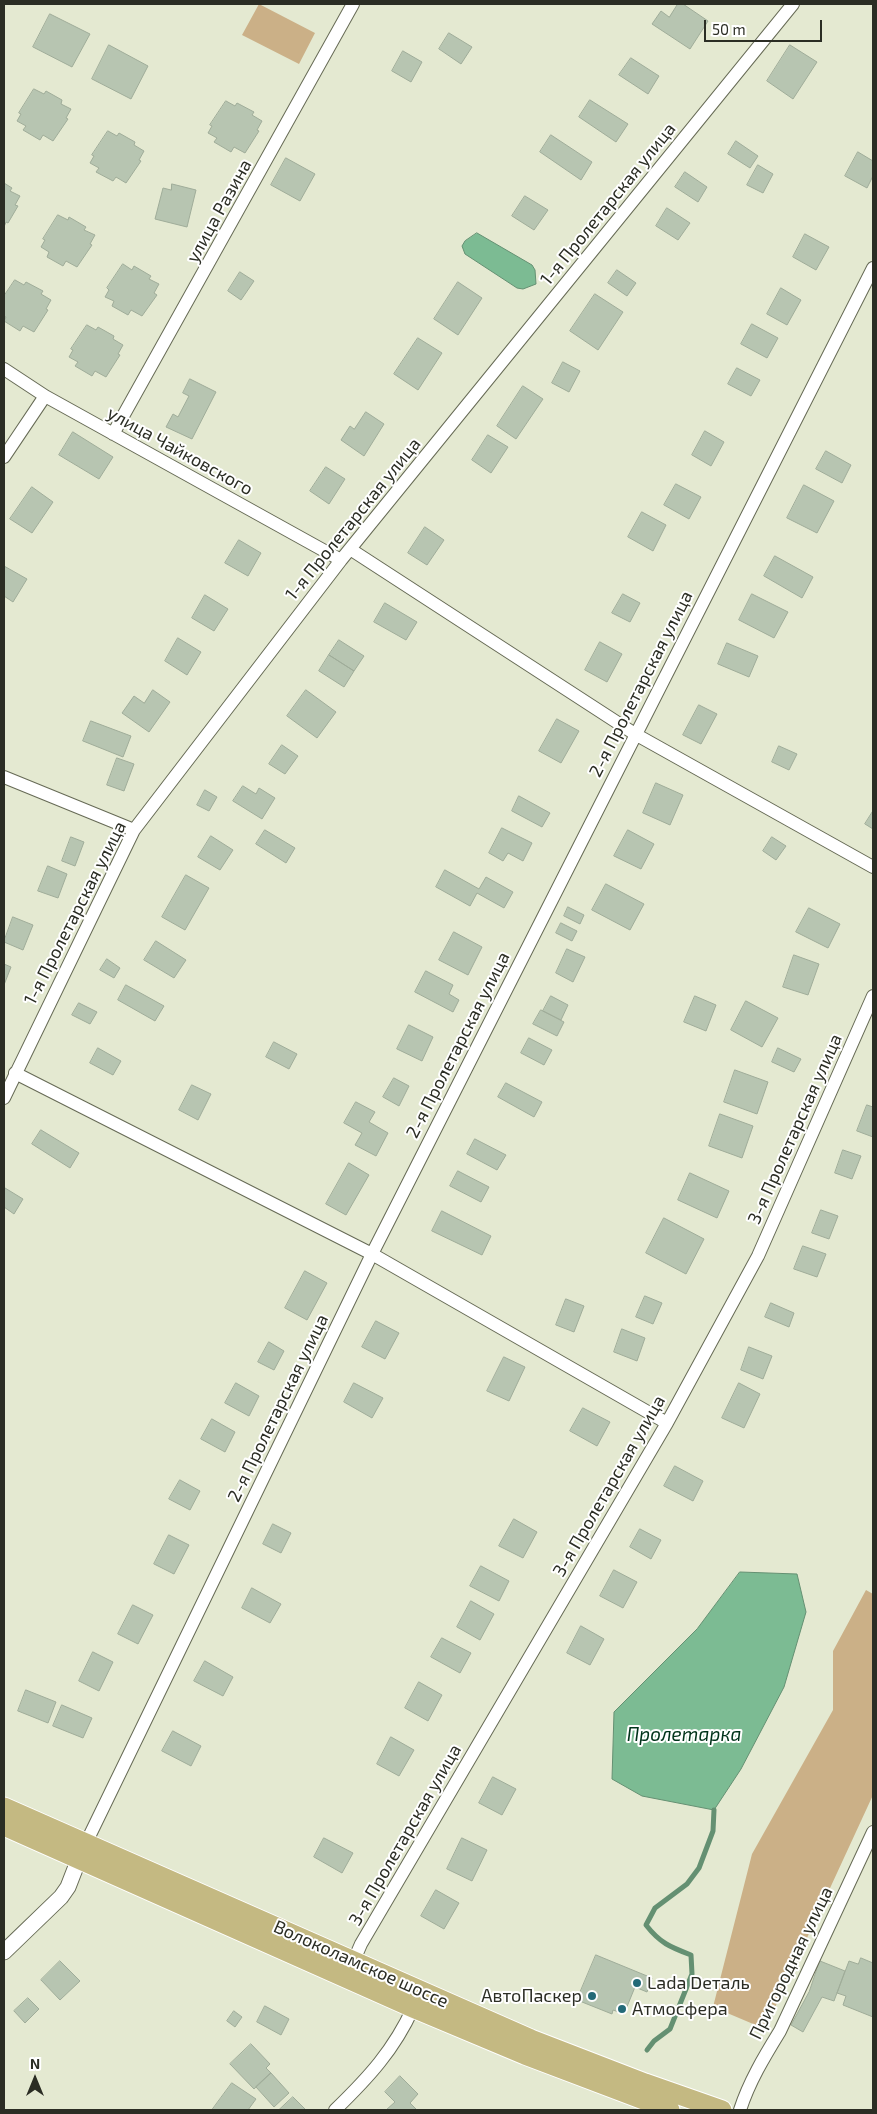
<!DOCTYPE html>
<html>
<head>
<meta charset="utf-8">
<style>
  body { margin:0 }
  #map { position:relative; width:877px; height:2114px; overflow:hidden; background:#e4e9d1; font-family:"Exo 2",sans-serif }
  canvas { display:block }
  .frame { position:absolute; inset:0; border:5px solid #2b2d24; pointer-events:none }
  .north { position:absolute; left:10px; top:2054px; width:50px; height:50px; -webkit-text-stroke:4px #fff; paint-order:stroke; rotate:0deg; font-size:14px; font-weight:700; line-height:20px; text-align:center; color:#2b2d24 }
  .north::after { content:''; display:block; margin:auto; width:18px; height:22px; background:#2b2d24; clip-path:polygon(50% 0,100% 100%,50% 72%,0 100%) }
  .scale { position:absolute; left:704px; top:20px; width:118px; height:22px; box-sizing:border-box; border:2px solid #2b2d24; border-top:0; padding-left:6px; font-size:15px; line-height:18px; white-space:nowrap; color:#2b2d24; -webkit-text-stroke:4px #fff; paint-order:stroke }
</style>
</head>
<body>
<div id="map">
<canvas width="877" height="2114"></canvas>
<div class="frame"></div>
<div class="north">N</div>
<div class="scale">50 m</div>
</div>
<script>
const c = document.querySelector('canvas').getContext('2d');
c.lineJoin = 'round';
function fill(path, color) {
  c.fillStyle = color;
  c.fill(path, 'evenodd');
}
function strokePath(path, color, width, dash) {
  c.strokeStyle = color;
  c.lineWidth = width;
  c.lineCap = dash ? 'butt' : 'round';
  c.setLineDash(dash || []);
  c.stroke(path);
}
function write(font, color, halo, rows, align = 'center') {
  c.font = font + ' "Exo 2",sans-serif';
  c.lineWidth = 4;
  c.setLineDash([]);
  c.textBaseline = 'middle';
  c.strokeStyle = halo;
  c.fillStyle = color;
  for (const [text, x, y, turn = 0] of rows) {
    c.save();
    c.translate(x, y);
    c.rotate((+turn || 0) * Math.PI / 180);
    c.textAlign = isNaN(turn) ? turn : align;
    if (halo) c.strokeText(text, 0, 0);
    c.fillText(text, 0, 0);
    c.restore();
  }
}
fill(new Path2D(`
  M259 4 315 33 299 64 242 35Z
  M866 1590 873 1594V1795L765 2029 713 2007 752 1854 833 1710V1651Z`), '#cbb087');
const water = new Path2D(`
  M477 233 532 265 535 270 536 284 523 289 517 288 465 254 462 246 465 241Z
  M740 1572 797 1574 806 1612 784 1687 741 1769 714 1810 642 1796 612 1779 614 1712 697 1629Z`);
fill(water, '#7cbb93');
strokePath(water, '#649072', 1);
strokePath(new Path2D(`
  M647 2050 654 2041 670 2029 692 1974 691 1955C670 1947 660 1943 646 1925L655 1908 687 1884 699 1868 713 1831 714 1810`), '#649072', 5);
const building = new Path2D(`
  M678 4H683L708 21 690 49 652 24 661 11 669 17Z
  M50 14 90 34 72 67 33 47Z
  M449 33 472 47 461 64 439 49Z
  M109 45 148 66 131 99 92 79Z
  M790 45 817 62 793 99 767 81Z
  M403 51 422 62 411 82 392 71Z
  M631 58 659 76 648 94 619 75Z
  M34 89 44 94 46 91 62 100 61 104 71 109 66 118 68 119 53 141 43 135 40 140 23 130 26 126 17 121 21 114 19 113Z
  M590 100 628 124 616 142 579 117Z
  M226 101 235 106 237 103 254 112 252 115 262 121 257 130 259 131 245 153 234 147 231 152 214 142 217 138 208 133 212 126 210 125Z
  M108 131 117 136 119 133 135 142 134 145 144 151 139 160 141 161 126 183 116 177 113 181 96 172 99 168 90 163 94 156 92 155Z
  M551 135 592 162 581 180 540 152Z
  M736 141 758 156 750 168 728 154Z
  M858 152 873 161V176L867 188 845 176Z
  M286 158 315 174 300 201 271 185Z
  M758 165 773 174 763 193 747 185Z
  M685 172 707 187 698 202 675 187Z
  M4 183 12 188 10 191 20 196 15 205 18 206 8 223 6 222 4 227Z
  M172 184 196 190 187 227 155 219 163 188 171 190Z
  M525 196 548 210 534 230 512 216Z
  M667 208 690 223 678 240 656 226Z
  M58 215 68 220 69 217 86 227 84 230 95 235 90 244 92 245 77 267 66 261 63 266 47 257 49 252 41 247 45 240 43 239Z
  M805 234 829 247 816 270 793 257Z
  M123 264 132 270 134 266 151 276 149 279 159 284 154 293 157 295 142 316 131 310 128 315 112 306 114 301 105 297 109 290 107 288Z
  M617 270 636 283 627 296 608 283Z
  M240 272 254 281 241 300 228 291Z
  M15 280 24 285 26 282 43 291 41 294 51 300 46 309 48 310 34 332 23 326 20 331 4 321 6 317 4 316V296Z
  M458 282 482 298 458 335 434 319Z
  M781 288 801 300 787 325 767 314Z
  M595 294 623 312 598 350 570 331Z
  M752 324 778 338 767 358 741 344Z
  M87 325 96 330 98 327 114 336 113 339 123 345 118 354 120 355 106 377 95 371 92 376 75 366 78 362 69 357 73 350 71 349Z
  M418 338 442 353 418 390 394 374Z
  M563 362 580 371 569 392 552 383Z
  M737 368 760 380 751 396 728 384Z
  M190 379 216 392 192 439 166 427 173 414 178 417 189 396 183 393Z
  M523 386 543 399 516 439 497 426Z
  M366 412 384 424 364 456 341 440 350 426 354 429Z
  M705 431 724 442 711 466 692 455Z
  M73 432 113 457 99 479 59 455Z
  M488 435 508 447 491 473 472 460Z
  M826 451 851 465 842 483 816 469Z
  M326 467 345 479 329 504 310 491Z
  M676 484 701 497 689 519 664 505Z
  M804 485 834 501 817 533 787 518Z
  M32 487 53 502 32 533 10 519Z
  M642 512 666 525 653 551 628 537Z
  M425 527 444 540 427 565 408 553Z
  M239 540 261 553 248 576 225 563Z
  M775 556 813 577 802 598 764 576Z
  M4 566 27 579 13 602 4 596Z
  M623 594 640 603 630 622 612 613Z
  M752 594 788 612 774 638 739 620Z
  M205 595 228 609 214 631 192 618Z
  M385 603 417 622 406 640 374 622Z
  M178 638 201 652 187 675 165 661Z
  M339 640 364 656 354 671 329 655Z
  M600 642 622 654 607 682 585 670Z
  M727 643 758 656 749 677 718 664Z
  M329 655 354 671 344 687 319 671Z
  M153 690 170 702 149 732 122 713 134 696 144 703Z
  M306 690 336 712 317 738 287 716Z
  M699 705 717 714 701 744 683 735Z
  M557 719 579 731 561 763 539 751Z
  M91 721 131 736 123 757 83 741Z
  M282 745 298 756 285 774 269 764Z
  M779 746 797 754 789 770 772 762Z
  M117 758 134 764 124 791 107 785Z
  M656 783 683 795 670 825 643 813Z
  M243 786 256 794 259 788 275 798 262 819 233 801Z
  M205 790 217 797 209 811 197 805Z
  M519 796 550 813 542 827 512 811Z
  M873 811V829L865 824Z
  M502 828 532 843 523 861 508 853 503 861 489 853Z
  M265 830 295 848 286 863 256 844Z
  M628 830 654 844 641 869 614 856Z
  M211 836 233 850 220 870 198 857Z
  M71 837 84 842 75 866 62 861Z
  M772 837 786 846 776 860 763 851Z
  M48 866 67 874 58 898 38 891Z
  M445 870 479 889 486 877 513 892 504 908 477 893 470 906 436 887Z
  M186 875 209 888 185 930 162 917Z
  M606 884 644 904 630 930 592 910Z
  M568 907 584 915 580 924 564 916Z
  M809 908 840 924 828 948 796 932Z
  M13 917 33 925 23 950 4 942Z
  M561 923 577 931 572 941 556 933Z
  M454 932 482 947 468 975 439 960Z
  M156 941 186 960 174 978 144 960Z
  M567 949 585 957 573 982 556 973Z
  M794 955 819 964 808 995 783 987Z
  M107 959 120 968 114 978 100 970Z
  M4 964 11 967 4 985Z
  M426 971 453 985 449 994 459 1000 453 1012 415 992Z
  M126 985 164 1006 155 1021 118 1000Z
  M551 996 568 1005 561 1020 543 1011Z
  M695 996 716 1005 706 1031 684 1022Z
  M746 1001 778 1018 762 1047 731 1030Z
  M79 1003 97 1012 90 1024 72 1015Z
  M541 1010 564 1022 557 1036 533 1024Z
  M409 1025 433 1037 422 1061 397 1049Z
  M529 1038 552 1050 544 1065 521 1053Z
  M274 1042 297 1054 289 1069 266 1057Z
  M98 1048 121 1061 113 1075 90 1063Z
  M778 1048 801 1059 794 1072 772 1062Z
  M735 1070 768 1082 757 1114 724 1102Z
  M394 1078 409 1086 399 1106 383 1097Z
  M506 1083 542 1102 534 1117 498 1097Z
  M192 1085 211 1094 198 1120 179 1110Z
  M356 1102 375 1112 369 1122 388 1133 376 1156 355 1145 362 1133 344 1123Z
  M867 1105 873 1107V1137L857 1131Z
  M720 1114 753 1126 742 1158 709 1146Z
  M41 1130 79 1153 70 1168 32 1144Z
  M475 1139 506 1155 497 1170 467 1154Z
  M843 1150 861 1156 852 1179 835 1173Z
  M349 1163 369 1175 346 1215 326 1204Z
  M458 1171 489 1187 481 1202 450 1186Z
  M690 1173 729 1191 717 1218 678 1200Z
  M5 1188 23 1199 14 1214 4 1207Z
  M821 1210 838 1216 829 1239 812 1233Z
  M442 1211 491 1236 482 1255 432 1231Z
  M664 1218 704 1239 686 1274 646 1253Z
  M803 1246 826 1254 817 1277 794 1269Z
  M305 1271 327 1283 307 1320 285 1308Z
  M645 1296 662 1303 653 1324 636 1317Z
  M566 1299 584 1306 574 1332 556 1325Z
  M771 1303 794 1313 789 1327 765 1317Z
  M376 1321 399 1333 385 1359 362 1347Z
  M622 1329 645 1338 637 1361 614 1352Z
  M269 1342 284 1351 274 1370 258 1362Z
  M749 1347 772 1356 763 1379 741 1370Z
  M504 1357 525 1367 509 1401 487 1391Z
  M236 1383 259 1396 249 1416 225 1403Z
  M354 1383 383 1398 372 1418 344 1402Z
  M739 1383 760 1394 744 1428 722 1418Z
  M583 1408 610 1422 597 1446 570 1431Z
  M212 1419 235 1432 225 1452 201 1439Z
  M675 1466 703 1481 693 1501 664 1486Z
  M180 1480 200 1491 190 1510 169 1499Z
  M514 1519 537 1532 523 1558 499 1546Z
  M273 1524 291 1533 281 1553 263 1544Z
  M640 1529 661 1540 651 1559 630 1547Z
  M169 1535 189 1545 174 1574 154 1564Z
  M481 1566 509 1581 499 1601 470 1586Z
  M614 1570 637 1582 623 1608 600 1596Z
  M252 1588 281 1604 270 1623 242 1608Z
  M471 1601 494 1614 480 1640 457 1627Z
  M133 1605 153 1615 138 1644 118 1634Z
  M581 1626 604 1639 590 1665 567 1653Z
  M442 1638 471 1653 460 1673 431 1657Z
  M93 1652 113 1662 99 1691 79 1681Z
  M205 1661 233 1677 223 1696 194 1681Z
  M419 1682 442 1695 428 1721 405 1708Z
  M26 1690 56 1702 48 1723 18 1711Z
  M62 1705 92 1718 83 1738 53 1726Z
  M173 1731 201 1746 191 1766 162 1751Z
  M391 1737 414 1750 399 1776 377 1764Z
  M493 1777 516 1789 502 1815 479 1803Z
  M324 1838 353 1853 342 1873 314 1857Z
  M462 1838 487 1850 472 1881 447 1869Z
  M436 1890 459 1903 444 1929 421 1916Z
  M596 1955 652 1978 647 1992 635 1987 624 2014 613 2010 612 2014 577 2000Z
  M861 1958 873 1963V2017L843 2005 846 1996 837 1993 849 1961 858 1964Z
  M60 1961 80 1981 60 2000 41 1980Z
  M820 1961 845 1971 834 2001 822 1997 803 2032 791 2025 809 1992Z
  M28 1998 39 2009 25 2023 14 2011Z
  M265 2006 289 2019 281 2035 257 2022Z
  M234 2011 242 2017 235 2027 227 2021Z
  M251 2044 270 2064 266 2068 271 2073 254 2089 230 2064Z
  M271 2073 289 2093 274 2107 256 2087Z
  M400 2076 418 2094 410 2103 417 2110H386L395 2102 385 2092Z
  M232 2083 256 2099 248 2110H212Z
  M293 2097 306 2110H279Z`);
fill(building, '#b7c5b1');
strokePath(building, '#9fac99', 1);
const minor = new Path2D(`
  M4 369 45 396 341 560
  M113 434 353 4
  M4 457 45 396
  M350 549 635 734 873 867
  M4 777 134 830
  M15 1073 372 1254 667 1423
  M4 1098 134 830 341 560 793 4
  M86 1843 372 1254 873 268
  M351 1967 361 1944 667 1423 758 1256 873 996
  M335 2110C368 2078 394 2050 413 2008
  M740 2110C749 2082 764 2057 780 2031L873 1832`);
const tertiary = new Path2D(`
  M4 1952 61 1897 68 1887 82 1851`);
const primary = new Path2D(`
  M4 1807 531 2039 645 2083 722 2110
  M4 1826 413 2008 525 2055 670 2110`);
strokePath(minor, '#666a55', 14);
strokePath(tertiary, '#666a55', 17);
strokePath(primary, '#fff', 21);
strokePath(minor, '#fff', 12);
strokePath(tertiary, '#fff', 15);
strokePath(primary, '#c4b982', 19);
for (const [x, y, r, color] of [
  [637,1983,5,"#236a78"],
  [592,1996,5,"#236a78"],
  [622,2009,5,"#236a78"]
]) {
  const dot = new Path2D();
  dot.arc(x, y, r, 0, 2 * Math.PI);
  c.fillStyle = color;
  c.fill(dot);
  strokePath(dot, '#fff', 2);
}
write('18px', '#2b2d24', '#fff', [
  ["1-я Пролетарская улица",608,204,-51],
  ["улица Разина",219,211,-61],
  ["улица Чайковского",180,451,29],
  ["1-я Пролетарская улица",353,519,-51],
  ["2-я Пролетарская улица",641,684,-63],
  ["1-я Пролетарская улица",75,913,-63],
  ["2-я Пролетарская улица",458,1045,-63],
  ["3-я Пролетарская улица",795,1129,-66],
  ["2-я Пролетарская улица",278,1408,-64],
  ["3-я Пролетарская улица",609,1486,-60],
  ["3-я Пролетарская улица",405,1835,-60],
  ["Пригородная улица",791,1963,-64],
  ["Волоколамское шоссе",361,1964,24]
]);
write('18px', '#2b2d24', '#fff', [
  ["Lada Dеталь",647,1983],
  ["АвтоПаскер",582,1996,"right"],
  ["Атмосфера",632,2009]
], 'left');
write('italic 19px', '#00331a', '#fff', [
  ["Пролетарка",684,1735]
]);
</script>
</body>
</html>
